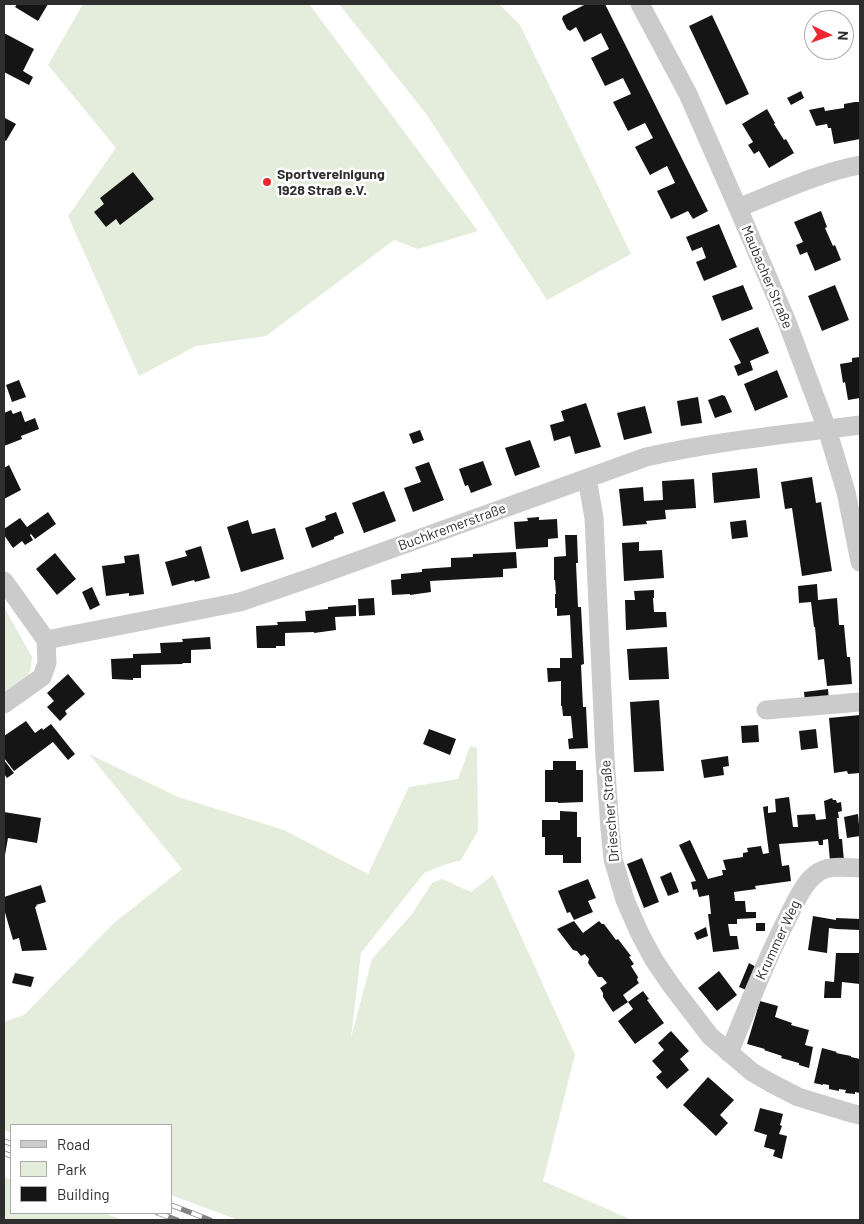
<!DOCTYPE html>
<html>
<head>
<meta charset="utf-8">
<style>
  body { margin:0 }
  #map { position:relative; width:864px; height:1224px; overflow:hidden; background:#fff; font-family:Barlow,sans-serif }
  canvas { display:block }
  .frame { position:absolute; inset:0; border:5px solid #2e2e2e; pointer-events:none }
  .legend { position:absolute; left:10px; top:1124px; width:162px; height:90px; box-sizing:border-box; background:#fff; border:1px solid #ababab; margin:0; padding:6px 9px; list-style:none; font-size:15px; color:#2e2e2e }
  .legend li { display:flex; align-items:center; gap:10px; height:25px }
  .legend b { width:25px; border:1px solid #ababab }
  .north { position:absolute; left:804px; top:10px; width:50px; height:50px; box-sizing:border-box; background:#fff; border:1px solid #ababab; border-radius:50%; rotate:93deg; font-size:14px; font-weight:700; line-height:20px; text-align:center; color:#2e2e2e }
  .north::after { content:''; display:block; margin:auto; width:18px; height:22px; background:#ed2831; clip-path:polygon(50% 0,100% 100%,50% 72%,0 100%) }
</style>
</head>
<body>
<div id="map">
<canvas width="864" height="1224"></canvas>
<div class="frame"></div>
<ul class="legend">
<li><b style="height:6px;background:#cbcbcb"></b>Road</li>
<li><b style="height:14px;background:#e4ecdb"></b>Park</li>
<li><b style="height:14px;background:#151515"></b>Building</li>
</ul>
<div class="north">N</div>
</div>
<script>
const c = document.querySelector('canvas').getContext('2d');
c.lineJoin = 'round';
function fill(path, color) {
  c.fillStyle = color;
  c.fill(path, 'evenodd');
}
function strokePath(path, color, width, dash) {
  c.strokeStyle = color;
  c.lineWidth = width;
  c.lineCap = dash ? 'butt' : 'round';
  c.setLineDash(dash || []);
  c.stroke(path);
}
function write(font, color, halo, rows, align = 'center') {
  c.font = font + ' Barlow,sans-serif';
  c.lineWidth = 5;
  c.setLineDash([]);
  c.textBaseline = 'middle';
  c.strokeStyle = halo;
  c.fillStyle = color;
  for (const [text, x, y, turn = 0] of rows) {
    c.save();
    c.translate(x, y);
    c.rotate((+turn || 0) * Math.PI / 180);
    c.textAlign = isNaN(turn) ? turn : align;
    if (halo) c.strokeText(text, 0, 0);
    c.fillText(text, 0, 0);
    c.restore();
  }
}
fill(new Path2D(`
  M83 4H309L478 231 418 249 394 240 266 336 196 346 139 376 68 216 116 148 48 65Z
  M339 4H499L520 25 631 254 547 300 427 115Z
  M4 607 32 657 31 668 26 680 4 697Z
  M470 746 477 748 478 831 461 860 441 866 424 873 361 953 351 1038 372 959 412 914 432 883 442 879 471 892 493 875 575 1055 543 1181 632 1220H238L171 1195V1125H11V1133L4 1130V1022L24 1015 114 923 182 869 89 754 178 797 284 830 368 874 409 787 458 779Z
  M4 1177 11 1180V1213H103L124 1220H4Z`), '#e4ecdb');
fill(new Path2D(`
  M17 4H48L38 21 15 7Z
  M586 4H605L708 211 693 219 688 211 671 219 657 191 675 183 667 166 650 175 635 147 653 138 645 123 628 131 613 102 631 94 623 78 605 86 591 58 609 49 601 33 584 42 576 27 570 31 567 29 562 19 563 16Z
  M712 15 749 94 726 105 689 26Z
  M4 33 34 49 23 71 33 77 29 85 4 72Z
  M801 91 804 98 791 105 787 98Z
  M855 102H860V139L834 144 831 128H828L827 124 816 126 809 110 824 107 825 111 844 108V104Z
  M767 109 775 123 774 124 784 140 786 139 794 153 769 168 759 151 754 154 748 145 753 142 742 124Z
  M5 118 16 124 6 141 4 140V120Z
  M133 172 154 199 120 225 116 219 106 227 94 212 104 204 100 198Z
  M821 211 827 227 825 228 833 246 835 245 841 260 815 271 807 252 800 255 796 245 803 242 794 222Z
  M719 224 737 267 704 281 696 262 706 258 702 247 692 251 686 237Z
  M743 285 753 309 722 321 712 296Z
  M835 285 849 320 822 331 808 296Z
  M758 327 769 353 750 361 753 370 738 376 734 366 741 363 729 339Z
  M860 357V398L848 400 845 382 843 383 840 364 852 362V358Z
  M777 370 788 397 755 411 744 384Z
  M19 380 26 397 12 402 6 385Z
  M722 395 725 396 732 412 715 418 708 400Z
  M698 397 702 423 681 426 677 401Z
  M586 403 601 447 575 454 570 436 554 441 550 425 564 421 561 411Z
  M645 406 652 433 624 440 617 413Z
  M11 410 13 414 21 411 25 422 35 418 39 429 21 436 22 439 4 446V413Z
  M420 430 424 440 413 444 409 434Z
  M530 440 540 467 515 476 505 448Z
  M483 461 492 485 471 493 468 485 465 486 459 469Z
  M429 462 444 500 413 512 404 488 421 482 415 467Z
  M9 465 21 490 4 499V468Z
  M757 468 760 498 714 503 712 473Z
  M812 477 816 503 821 502 832 571 802 576 792 508 785 509 781 482Z
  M694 479 696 508 665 510 666 519 646 521 647 524 623 526 619 489 643 487 644 501 663 500 662 481Z
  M384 491 396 521 364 533 352 503Z
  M48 512 56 524 35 539 31 534 30 535 33 540 25 545 22 541 13 548 4 535V529L20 518 27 527Z
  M336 512 344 533 334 537V539L312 548 305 528 326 520 325 516Z
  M539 517V520L557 519 558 538 548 539V547L516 549 514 522 528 521 527 518Z
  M248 520 252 534 275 528 284 559 241 572 227 527Z
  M746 520 748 537 732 539 730 522Z
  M565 535H577L578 563H576L577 586 578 607H581L584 664 581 665 583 707H586L588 748 569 749 568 739 573 738 571 716H563L562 706H561V681L548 682 547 668H560V658H572L570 615 557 616V608H555V594H556L555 580H554V557L566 556Z
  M639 542V551L662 550 664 578 624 581 622 543Z
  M201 546 210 578 195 582 194 580 172 586 165 562 187 556 185 551Z
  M516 552 517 568 503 569V577L430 581 431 592 410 595V594L392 595 391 580 401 579V574L422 572V569L451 567V558L473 557V554Z
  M55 553 76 579 57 595 36 569Z
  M139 554 144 594 129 596V593L106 596 102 566 125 563 124 556Z
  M817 584 818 600 837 598 839 625H844L847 657H850L852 684 827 686 824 659 818 660 815 627H814L811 602 799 603 798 586Z
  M92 587 100 605 90 610 82 592Z
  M654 590V598H653L654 612H666L667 627 626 630 625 600H635L634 591Z
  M374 598 375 615 359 616 358 599Z
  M356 605V616L335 617 336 630 314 633V632L285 633V646H276V648H257L256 626 278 625 277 622 306 621 305 611 328 609V607Z
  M210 637 211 649 191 650V663H183L182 664 141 665V678H133V680L112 679 111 659 133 658V654L161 653 160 643 183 642 182 639Z
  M667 647 669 679 629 680 627 649Z
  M68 674 85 694 65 711 67 714 60 721 47 707 54 701 47 693Z
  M828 689 829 701 805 703 804 692Z
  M659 700 664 771 634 772 630 702Z
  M860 715V773L848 774 847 771 834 773 829 718Z
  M26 721 35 733 42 728 43 730 51 724 75 754 68 760 53 742 14 771 4 758V736Z
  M758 725 759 742 742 743 741 726Z
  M429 729 456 739 450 755 423 744Z
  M816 729 818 748 801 750 799 731Z
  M728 756 729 766 723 767 724 775 704 778 701 760Z
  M4 760 14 773 7 778 4 774Z
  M553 761H576V770H583V802L558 803V802H545V770H553Z
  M789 797 793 827H798L797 815 815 814 816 820 826 819 824 801 832 798 833 800H836L837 803 841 802 842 811 838 812 839 818H837L839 839H842L844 861H830L828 839 823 840V845H819L818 841 779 844 782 866 789 865 791 881 755 886 756 889 734 892 735 901H745L746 912H756V918L737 919V924H728L730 936H737L739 949 713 952 708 914H711L709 895 699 897 697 889 693 890 691 882 696 881 679 845 690 840 708 879 723 875 722 870H726L723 860 743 857V853L748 852 747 848 761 846 763 854 769 853 763 807 768 806V813L776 812 775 799Z
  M560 811 577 812V837H581V863H563V855H545V837H542V820H560Z
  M4 812 41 818 37 843 8 838 5 855H4Z
  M858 814 860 836 847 838 844 817Z
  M642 858 659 902 644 908 627 864Z
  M671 872 679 892 668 896 660 877Z
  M588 879 596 898 588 901 593 912 574 920 570 912 567 913 558 891Z
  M41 885 46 902 36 905 37 906 35 907 47 950 22 951 19 938 13 940 4 909V897Z
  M813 916 836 920V918L860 919V930L836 929 829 928 827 953 808 950Z
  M574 921 583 933 599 921 602 924H604L616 940 618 939 631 956 629 957 634 964 631 966 638 977 637 980 639 983 623 995 628 1002 613 1012 603 997V993L600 988 607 983 602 977H598L588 963 589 959 585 954 581 956 577 951 573 950 557 929Z
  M756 923H765V931H756Z
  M706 927 708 936 697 940 694 933Z
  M836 953H860V984L842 982 841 998H824L825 981 834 982Z
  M749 963 758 968 749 991 739 987Z
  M719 971 737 995 717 1011 698 988Z
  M15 973 34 977 31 987 12 983Z
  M643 991 649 999 647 1000 664 1023 635 1044 618 1021 633 1009 628 1002Z
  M760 1001 778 1006 775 1017 792 1023 791 1025 809 1030 805 1045 813 1047 809 1068 799 1065V1063L781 1058 782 1056 764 1050 765 1049 747 1044Z
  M671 1031 689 1051 680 1059 689 1070 667 1089 656 1077 662 1072 652 1061 664 1050 658 1043Z
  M822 1048 837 1052 836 1053 851 1056V1057L860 1059V1093L855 1092V1094L845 1093 846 1090 839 1089V1091L829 1089V1085L823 1084V1085L814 1083Z
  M708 1077 734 1100 720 1115 728 1123 716 1136 683 1105Z
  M760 1108 783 1114 780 1125 782 1126 779 1134 787 1136 782 1159 773 1156 775 1150 764 1147 767 1135 754 1131Z`), '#151515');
strokePath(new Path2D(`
  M640 4 688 94 738 208 787 322 827 429 846 492 860 562
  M738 208C778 192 818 173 860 165
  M587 478 594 518 605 758 610 829 613 859 625 900 640 934 654 960 671 985 710 1036 752 1072 771 1083 798 1097 851 1113 860 1115
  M4 581 46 640
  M46 640 240 602 313 577 646 457C716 441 789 434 860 425
  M4 704 42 677 47 663 46 640
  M766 710 860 702
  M729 1053C749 1004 768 955 792 909 798 897 805 882 816 874 828 864 846 868 860 868`), '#cbcbcb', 19);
const rail = new Path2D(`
  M4 1141 11 1144
  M4 1153 11 1156
  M171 1205 210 1220
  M158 1213 177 1220`);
strokePath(rail, '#838383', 5.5);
strokePath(rail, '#fff', 4, [11]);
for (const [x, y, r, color] of [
  [267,182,5,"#ed2831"]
]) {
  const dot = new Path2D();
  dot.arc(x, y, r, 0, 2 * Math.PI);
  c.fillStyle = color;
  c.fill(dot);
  strokePath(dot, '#fff', 2);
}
write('bold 14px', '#2e2e2e', '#fff', [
  ["Sportvereinigung",277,174],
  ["1928 Straß e.V.",277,190]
], 'left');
write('14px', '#2e2e2e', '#fff', [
  ["Maubacher Straße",767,277,67],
  ["Buchkremerstraße",452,527,-20],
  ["Driescher Straße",610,811,-95],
  ["Krummer Weg",778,940,-65]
]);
</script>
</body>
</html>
